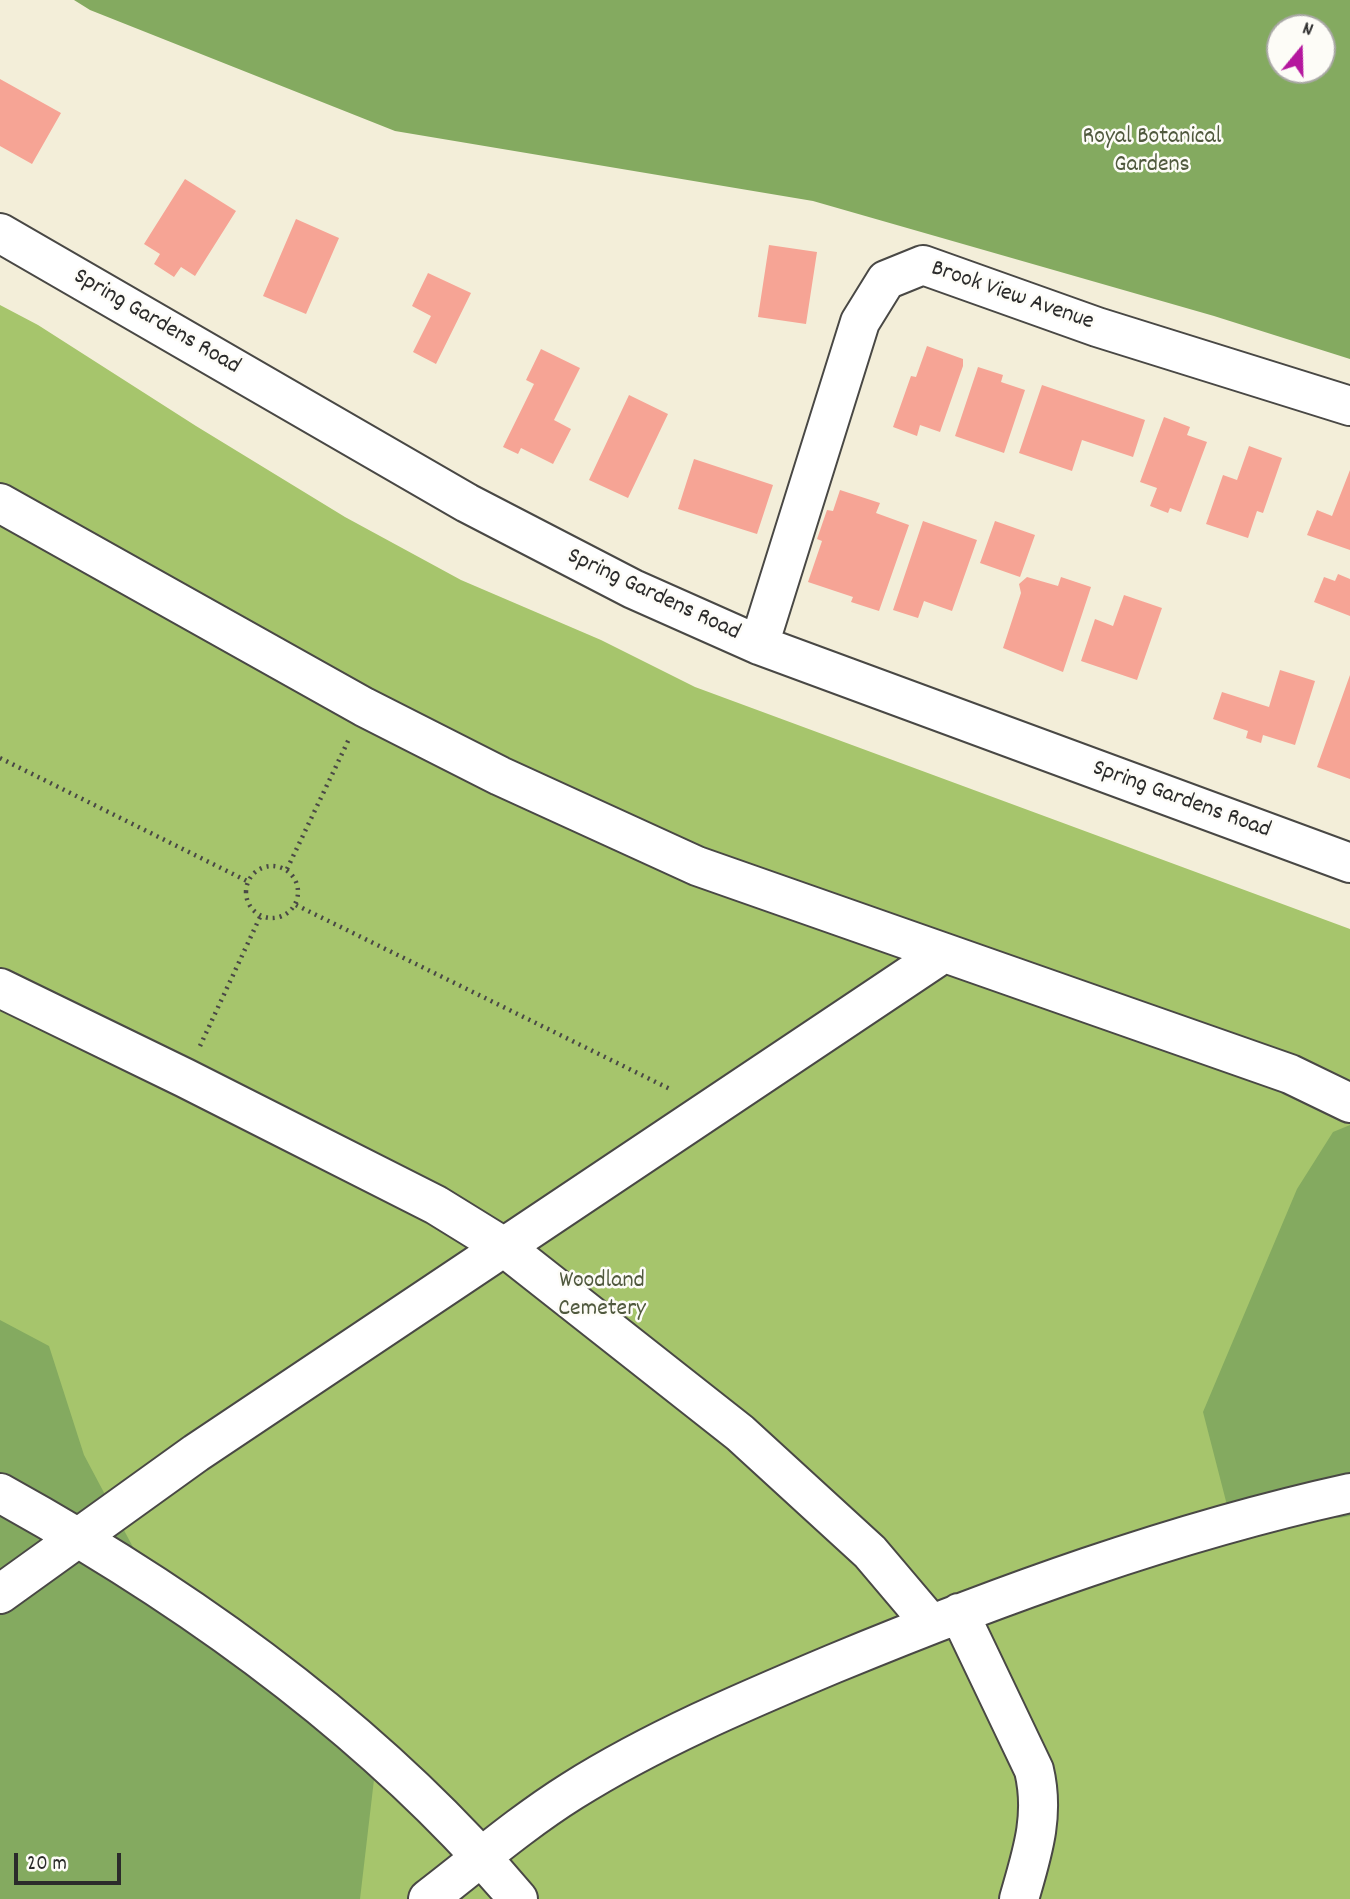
<!DOCTYPE html>
<html>
<head>
<meta charset="utf-8">
<style>
  body { margin:0 }
  #map { position:relative; width:1350px; height:1899px; overflow:hidden; background:#f3eed9; font-family:Dekko,sans-serif }
  canvas { display:block }
  .north { position:absolute; left:1266px; top:14px; width:70px; height:70px; box-sizing:border-box; background:#fdfcf7; border:2px solid #a9a8a5; border-radius:50%; rotate:19deg; font-size:19px; font-weight:700; line-height:28px; text-align:center; color:#2b2b2b }
  .north::after { content:''; display:block; margin:auto; width:24px; height:32px; background:#b5179e; clip-path:polygon(50% 0,100% 100%,50% 72%,0 100%) }
  .scale { position:absolute; left:14px; top:1853px; width:107px; height:32px; box-sizing:border-box; border:4px solid #2b2b2b; border-top:0; padding-left:9px; font-size:21px; line-height:24px; white-space:nowrap; color:#2b2b2b; -webkit-text-stroke:5px #fdfcf7; paint-order:stroke }
</style>
</head>
<body>
<div id="map">
<canvas width="1350" height="1899"></canvas>
<div class="north">N</div>
<div class="scale">20 m</div>
</div>
<script>
const c = document.querySelector('canvas').getContext('2d');
c.lineJoin = 'round';
function fill(path, color) {
  c.fillStyle = color;
  c.fill(path, 'evenodd');
}
function strokePath(path, color, width, dash) {
  c.strokeStyle = color;
  c.lineWidth = width;
  c.lineCap = dash ? 'butt' : 'round';
  c.setLineDash(dash || []);
  c.stroke(path);
}
function write(font, color, halo, rows, align = 'center') {
  c.font = font + ' Dekko,sans-serif';
  c.lineWidth = 5;
  c.setLineDash([]);
  c.textBaseline = 'middle';
  c.strokeStyle = halo;
  c.fillStyle = color;
  for (const [text, x, y, turn = 0] of rows) {
    c.save();
    c.translate(x, y);
    c.rotate((+turn || 0) * Math.PI / 180);
    c.textAlign = isNaN(turn) ? turn : align;
    if (halo) c.strokeText(text, 0, 0);
    c.fillText(text, 0, 0);
    c.restore();
  }
}
fill(new Path2D(`
  M0 305 38 325 196 426 345 517 461 580 601 640 695 687 1350 929V1899H0Z`), '#a6c56c');
fill(new Path2D(`
  M74 0H1350V359L1214 316 813 201 395 131 90 10ZM1322 28V70H1280V28Z
  M1350 1125V1516L1339 1518 1228 1509 1203 1412 1297 1189 1333 1132Z
  M0 1320 49 1346 84 1455 143 1566 375 1771 360 1899H0Z`), '#84aa60');
fill(new Path2D(`
  M0 79 61 113 32 164 0 146Z
  M185 179 236 211 195 276 181 267 174 277 154 264 160 254 144 244Z
  M296 219 339 238 306 314 263 296Z
  M769 245 817 252 806 324 758 317Z
  M428 273 471 293 436 364 413 352 431 316 412 306Z
  M927 346 963 359V366L940 432 920 425 917 436 893 427 911 376 916 377Z
  M541 349 580 368 554 420 571 429 553 464 521 448 518 454 503 447 534 384 526 380Z
  M978 367 1003 375 1001 382 1025 390 1004 453 955 436Z
  M1042 385 1145 420 1133 457 1082 440 1072 471 1019 453Z
  M629 395 668 414 628 498 589 480Z
  M1164 417 1190 427 1187 435 1207 442 1181 512 1170 508 1168 513 1150 506 1157 488 1140 482Z
  M1249 446 1282 458 1263 513 1257 511 1248 538 1206 524 1223 475 1237 480Z
  M694 459 773 485 757 534 678 509Z
  M1350 470V550L1307 535 1317 510 1332 516Z
  M840 490 880 503 876 513 909 525 879 611 851 602 853 597 808 582 822 541 817 539 827 510 833 511Z
  M923 521 977 540 952 611 924 601 918 618 893 610Z
  M995 521 1035 535 1020 577 980 563Z
  M1338 574 1350 579V616L1314 602 1324 577 1335 581Z
  M1027 577 1058 586 1061 577 1091 587 1063 672 1003 648 1021 593 1019 584Z
  M1124 595 1162 608 1137 680 1081 661 1095 619 1113 626Z
  M1280 670 1315 681 1295 745 1263 735 1261 743 1246 738 1248 731 1213 719 1222 692 1269 707Z
  M1350 675V779L1317 767Z`), '#f6a495');
const minor = new Path2D(`
  M0 233 467 503 633 589 759 645 1350 863
  M0 503 364 707 500 776 697 866 1290 1074 1350 1103
  M759 645 860 322 886 280 923 265 1097 327 1350 406
  M0 988 185 1078 436 1205 504 1247 740 1433 870 1552 931 1624
  M0 1493C192 1599 376 1731 518 1899
  M0 1594 196 1453 942 954
  M959 1613 1034 1770C1045 1816 1032 1854 1019 1899
  M428 1899C475 1863 521 1823 572 1791 653 1740 745 1701 833 1664 1000 1595 1173 1532 1350 1493`);
strokePath(minor, '#494845', 42);
strokePath(new Path2D(`
  M0 758 247 881
  M246 892a26 26 0 1 1 52 0a26 26 0 1 1-52 0Z
  M287 869 349 739
  M296 905 672 1090
  M200 1046 260 917`), '#494845', 4.5, [2, 5]);
strokePath(minor, '#fff', 38);
write('24px', '#50593e', '#fdfcf7', [
  ["Royal Botanical",1152,139],
  ["Gardens",1152,167],
  ["Woodland",602,1283],
  ["Cemetery",602,1311]
]);
write('24px', '#2b2b2b', '#fdfcf7', [
  ["Brook View Avenue",1012,297,19],
  ["Spring Gardens Road",156,323,30],
  ["Spring Gardens Road",653,596,25],
  ["Spring Gardens Road",1181,801,20]
]);
</script>
</body>
</html>
